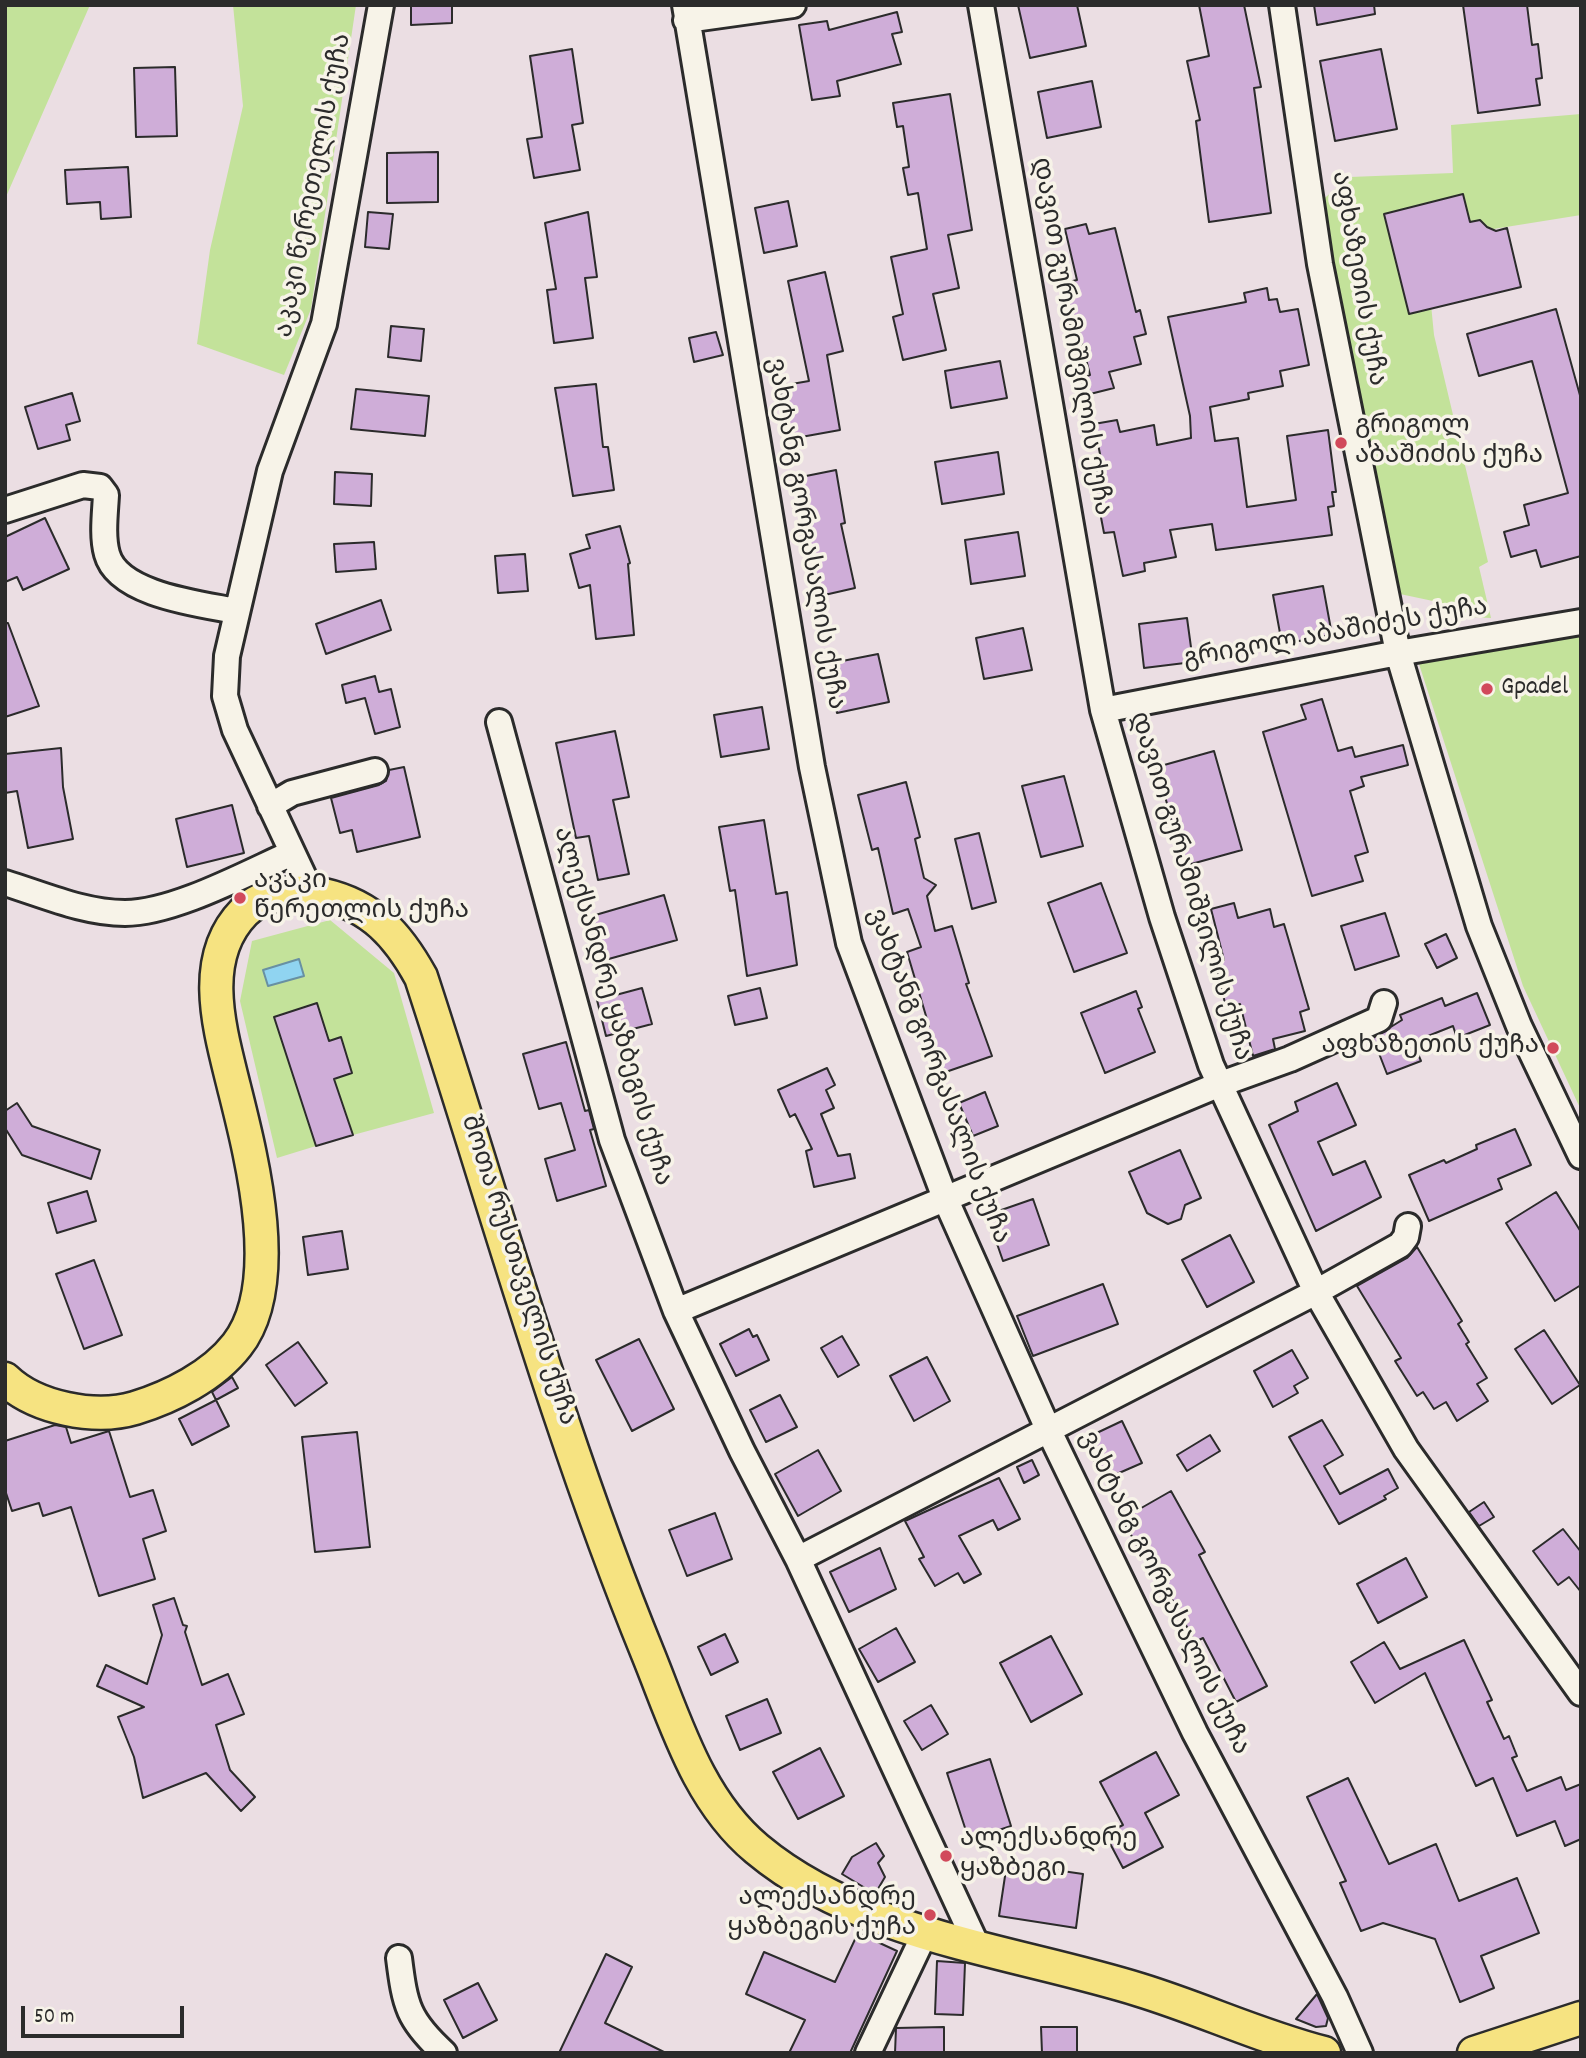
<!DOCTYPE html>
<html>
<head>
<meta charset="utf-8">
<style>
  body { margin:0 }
  #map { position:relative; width:1586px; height:2058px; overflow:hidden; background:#ebdee3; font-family:Dekko,sans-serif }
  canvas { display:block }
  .frame { position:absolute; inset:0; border:7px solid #2b2b2b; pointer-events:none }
  .scale { position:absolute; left:21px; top:2006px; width:163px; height:32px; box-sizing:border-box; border:4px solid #2b2b2b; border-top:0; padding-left:9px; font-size:21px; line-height:24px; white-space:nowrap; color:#2b2b2b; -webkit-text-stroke:5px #f7f3e8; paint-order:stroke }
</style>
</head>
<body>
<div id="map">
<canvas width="1586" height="2058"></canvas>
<div class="frame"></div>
<div class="scale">50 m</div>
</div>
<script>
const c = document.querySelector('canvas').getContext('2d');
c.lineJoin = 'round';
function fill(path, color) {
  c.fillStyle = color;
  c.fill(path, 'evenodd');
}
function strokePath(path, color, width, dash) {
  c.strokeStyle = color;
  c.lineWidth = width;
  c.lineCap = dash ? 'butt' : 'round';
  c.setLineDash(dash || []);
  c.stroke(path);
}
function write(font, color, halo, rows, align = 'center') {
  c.font = font + ' Dekko,"Noto Sans Georgian",sans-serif';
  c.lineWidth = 7;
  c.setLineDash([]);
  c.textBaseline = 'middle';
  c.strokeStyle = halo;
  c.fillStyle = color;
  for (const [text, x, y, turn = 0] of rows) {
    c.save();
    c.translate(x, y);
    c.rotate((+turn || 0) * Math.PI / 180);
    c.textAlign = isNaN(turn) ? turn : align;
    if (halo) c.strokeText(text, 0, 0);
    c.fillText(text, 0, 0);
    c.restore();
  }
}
fill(new Path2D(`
  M5 5H90L5 199Z
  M233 5H356L311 309 284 375 197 344 210 250 243 106Z
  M1581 114V215L1481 231 1429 284 1434 335 1488 562 1479 567 1491 618 1452 616 1433 601 1400 594 1321 201 1350 177 1453 173 1451 125Z
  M1581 633V1110L1523 986 1419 664Z
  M330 920 394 973 434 1113 353 1135 334 1079 352 1073 341 1037 329 1041 317 1004 275 1017 316 1146 277 1158 240 1001 252 941Z`), '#c3e29a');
const water = new Path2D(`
  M299 959 304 976 268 986 263 970Z`);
fill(water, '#90d4f1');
strokePath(water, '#6890a2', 2);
const building = new Path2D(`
  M411 5H452V23L411 25Z
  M1018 5H1077L1086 46 1030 58Z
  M1199 5H1244L1261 87 1254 88 1271 213 1209 222 1196 121 1200 120 1187 61 1209 56Z
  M1314 5H1374L1375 14 1317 25Z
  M1463 5H1527L1532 45 1538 44 1542 78 1536 79 1540 105 1478 113Z
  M897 12 902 32 892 34 901 64 837 81 840 96 812 100 799 25 827 21 829 30Z
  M572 49 583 123 572 125 580 170 534 178 527 139 542 137 530 56Z
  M1381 49 1397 129 1335 141 1320 61Z
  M175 67 177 136 136 137 134 68Z
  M1092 81 1101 127 1047 138 1038 92Z
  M950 94 972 230 948 235 959 288 933 294 946 350 903 360 893 317 903 314 891 257 927 249 918 193 908 195 903 168 909 167 903 126 897 127 893 103Z
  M438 152V202L387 203V153Z
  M128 167 131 217 101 219 100 202 67 204 65 170Z
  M1463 194 1470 222 1480 220 1487 227 1496 231 1507 228 1521 287 1409 314 1384 214Z
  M788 201 797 246 764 253 755 208Z
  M368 212 393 214 389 249 365 247Z
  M588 212 597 277 585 278 593 338 554 343 547 290 556 289 545 223Z
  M1086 224 1089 234 1115 228 1136 312 1140 310 1146 334 1134 337 1141 364 1109 372 1114 388 1086 395 1081 378 1090 375 1077 323 1070 325 1060 284 1077 280 1065 229Z
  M825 272 843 351 827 355 840 430 790 439 780 386 809 381 788 281Z
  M1267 288 1269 300 1277 299 1280 312 1298 309 1309 365 1280 371 1283 386 1248 393 1249 399 1210 407 1215 441 1238 438 1247 507 1296 500 1287 436 1328 430 1336 492H1332L1334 506 1328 507 1332 535 1216 550 1212 524 1170 530 1176 557 1144 563 1145 571 1123 576 1114 532 1104 533 1094 481 1098 480 1096 466 1102 464 1094 424 1117 420 1120 432 1154 425 1157 445 1191 438 1190 416 1168 317 1246 302 1244 293Z
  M1556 309 1581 399V556L1541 567 1536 550 1511 557 1504 532 1529 525 1524 505 1568 493 1532 361 1479 376 1467 334Z
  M391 326 424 329 421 361 388 357Z
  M716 332 723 355 694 362 689 338Z
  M1000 361 1007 398 951 408 945 371Z
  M596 384 603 447H608L614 490 573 496 555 388Z
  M356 389 429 396 425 436 351 429Z
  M72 393 80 421 66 425 70 440 38 449 25 407Z
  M998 452 1004 494 942 504 935 462Z
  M836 470 845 523 841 524 855 588 820 596 796 478Z
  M335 472 372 474 371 506 334 504Z
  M45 518 69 569 23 590 17 577 5 582V537Z
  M620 526 630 563 628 564 634 635 596 639 590 585 579 588 570 554 590 548 586 535Z
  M1018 532 1025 576 971 584 965 540Z
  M374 542 376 569 336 572 334 544Z
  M525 554 528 591 498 593 495 556Z
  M1323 586 1332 635 1282 644 1273 595Z
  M381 600 391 630 326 654 316 624Z
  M1187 618 1193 662 1144 668 1139 624Z
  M5 623H8L39 706 5 717Z
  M1023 628 1032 670 984 679 976 638Z
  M878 654 889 702 837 713 827 664Z
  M375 676 379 692 391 689 400 727 375 734 365 698 346 703 342 685Z
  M1322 699 1338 751 1352 747 1355 757 1403 745 1408 765 1361 777 1364 786 1350 791 1368 852 1355 856 1363 881 1312 896 1263 732 1306 719 1301 705Z
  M762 707 769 749 721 757 714 715Z
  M615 731 629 797 613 800 629 874 598 880 589 836 576 838 556 743Z
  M61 748 63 787 73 839 28 848 17 791 5 793V754Z
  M1214 751 1242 850 1184 866 1157 767Z
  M404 767 420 837 357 852 352 830 340 833 331 798 379 785 386 781 389 770Z
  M1064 776 1083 846 1041 857 1022 786Z
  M906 782 920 837 915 839 924 878 936 885 927 896 935 931 952 926 969 983 966 984 992 1056 937 1075 920 1029 929 1026 907 952 921 947 908 909 893 914 878 848 872 850 858 795Z
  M232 805 244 853 187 867 176 819Z
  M764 820 776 894 787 892 797 965 747 976 735 890 730 891 719 827Z
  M979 833 996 902 972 909 955 839Z
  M1101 883 1127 953 1074 972 1048 903Z
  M664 895 677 940 605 960 592 916Z
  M1234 903 1238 918 1270 909 1274 927 1284 924 1309 1009 1300 1012 1305 1031 1273 1039 1275 1049 1253 1056 1240 1004 1226 1007 1215 962 1224 960 1211 909Z
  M1385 913 1399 956 1355 970 1341 926Z
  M1446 934 1457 958 1437 968 1425 944Z
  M642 988 652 1024 606 1036 597 1000Z
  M760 988 767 1018 735 1025 728 996Z
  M1136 991 1142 1007 1138 1009 1155 1052 1105 1073 1081 1013Z
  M1477 993 1490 1025 1457 1038 1453 1026 1413 1042 1421 1061 1387 1074 1373 1038 1402 1020 1400 1015 1442 998 1445 1006Z
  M317 1003 329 1041 341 1037 352 1073 334 1079 353 1135 316 1146 274 1017Z
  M566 1042 585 1111 589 1110 594 1129 590 1130 606 1186 557 1201 545 1159 575 1150 561 1103 539 1109 523 1054Z
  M827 1068 835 1085 826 1090 834 1108 821 1114 838 1156 850 1154 855 1178 814 1187 806 1151 812 1149 795 1114 790 1117 778 1090Z
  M1337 1083 1356 1125 1318 1142 1333 1175 1365 1161 1381 1197 1316 1231 1269 1125 1298 1111 1295 1102Z
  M985 1092 998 1126 973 1136 959 1103Z
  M17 1103 32 1126 100 1150 91 1179 22 1155 5 1128V1111Z
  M1515 1129 1531 1165 1498 1179 1502 1189 1429 1221 1409 1175 1444 1160 1446 1163 1477 1149 1476 1145Z
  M1180 1150 1201 1198 1185 1205 1181 1219 1168 1224 1147 1213 1129 1172Z
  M87 1191 96 1221 57 1233 48 1203Z
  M1556 1192 1581 1232V1285L1555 1301 1506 1223Z
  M1033 1199 1049 1245 1003 1261 987 1215Z
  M342 1231 348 1269 308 1275 303 1237Z
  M1230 1235 1254 1282 1207 1307 1182 1260Z
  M1417 1247 1462 1321 1458 1324 1469 1342 1466 1344 1487 1378 1477 1384 1488 1401 1457 1421 1446 1402 1434 1409 1423 1392 1417 1396 1395 1361 1401 1358 1357 1286 1407 1258Z
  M94 1260 122 1335 84 1349 56 1274Z
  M1103 1284 1118 1324 1033 1356 1017 1316Z
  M749 1329 753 1337 757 1335 769 1360 736 1376 720 1344Z
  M1544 1330 1580 1385 1552 1404 1515 1349Z
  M842 1336 859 1365 838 1377 821 1348Z
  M639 1339 674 1409 632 1431 596 1360Z
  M298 1342 327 1383 295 1406 266 1365Z
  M1292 1350 1308 1378 1294 1386 1298 1393 1273 1407 1254 1371Z
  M927 1357 950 1401 914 1421 890 1376Z
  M232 1377 238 1388 216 1400 212 1392Z
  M780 1395 797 1427 766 1442 750 1410Z
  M216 1400 229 1426 192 1445 179 1419Z
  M1322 1420 1343 1455 1324 1466 1340 1494 1388 1469 1398 1488 1384 1496 1386 1499 1339 1524 1289 1437Z
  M1122 1421 1142 1463 1103 1480 1084 1439Z
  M55 1425 66 1427 71 1443 109 1431 130 1497 153 1490 166 1531 143 1539 155 1579 99 1596 71 1507 43 1516 39 1503 12 1511 5 1490V1441Z
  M357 1432 370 1547 315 1552 302 1437Z
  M1210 1435 1220 1451 1187 1471 1177 1455Z
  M818 1450 841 1491 798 1516 775 1474Z
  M1032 1460 1039 1475 1024 1483 1017 1467Z
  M999 1478 1020 1519 998 1530 993 1520 959 1536 981 1574 964 1583 958 1573 935 1586 919 1559 924 1557 905 1521Z
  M1171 1491 1205 1552 1199 1555 1267 1686 1236 1702 1203 1638 1195 1642 1160 1577 1156 1579 1122 1519Z
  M1484 1502 1494 1517 1479 1526 1469 1512Z
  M715 1513 732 1559 687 1576 669 1530Z
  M1563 1529 1581 1552V1592L1569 1577 1558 1585 1533 1551Z
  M880 1548 896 1589 849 1612 830 1572Z
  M1406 1558 1427 1597 1378 1623 1357 1584Z
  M174 1598 183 1625 187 1626 185 1632 202 1685 228 1674 244 1714 216 1725 230 1770 255 1797 241 1811 206 1773 143 1798 134 1757 118 1717 144 1707 97 1686 106 1665 147 1684 162 1635 153 1605Z
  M896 1628 915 1662 878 1682 859 1649Z
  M725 1634 738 1662 711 1675 698 1647Z
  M1051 1636 1082 1694 1031 1722 1000 1663Z
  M1464 1640 1492 1700 1487 1702 1504 1739 1509 1736 1517 1756 1512 1758 1527 1791 1561 1777 1566 1790 1581 1784V1839L1565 1846 1555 1821 1517 1836 1493 1778 1476 1786 1425 1673 1375 1703 1351 1662 1384 1642 1400 1669Z
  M767 1699 781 1733 740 1750 726 1716Z
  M931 1705 948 1734 922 1750 904 1721Z
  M820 1748 844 1796 798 1819 773 1772Z
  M1156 1752 1179 1795 1145 1813 1163 1847 1123 1868 1105 1834 1123 1825 1100 1782Z
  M990 1759 1011 1826 969 1840 947 1773Z
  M1348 1778 1389 1864 1436 1844 1459 1901 1517 1878 1539 1933 1481 1956 1494 1988 1460 2002 1435 1939 1383 1923 1361 1931 1340 1883 1346 1881 1307 1797Z
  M876 1843 884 1856 878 1863 885 1877 875 1894 842 1874 852 1857Z
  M1007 1863 1083 1874 1076 1928 999 1916Z
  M858 1933 897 1951 850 2053H789L805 2020 746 1994 764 1952 835 1982Z
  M606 1954 632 1967 605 2023 666 2053H559Z
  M937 1961 965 1963 963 2015 935 2014Z
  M478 1983 497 2020 463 2038 444 2000Z
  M1317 1994 1328 2018 1326 2026 1316 2027 1296 2019Z
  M944 2027V2053H895L896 2028Z
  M1041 2027H1077V2053H1042Z`);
fill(building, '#cfadd8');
strokePath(building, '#2b2b2b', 2);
const minor = new Path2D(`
  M685 5 812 767 849 943 945 1198 1048 1429 1195 1733 1335 1997 1360 2053
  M981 5 1103 710 1162 917 1211 1065 1316 1292 1406 1449 1581 1693
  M1282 5 1320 264 1398 653 1479 926 1519 1026 1581 1156
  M686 20 793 5
  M5 510 83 485 100 487 106 495C105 514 102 536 107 554 118 595 201 604 236 611
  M1103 710 1398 653 1581 622
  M499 722 612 1140 676 1311 742 1451 798 1559 979 1950
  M270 806 292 793 375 771
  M5 883C44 895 84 913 125 913 174 913 247 873 292 853
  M311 892 235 730 225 696 227 656 270 471 324 324 381 5
  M676 1311 1218 1085 1290 1059 1379 1019 1384 1003
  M798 1559 1316 1292 1400 1245 1406 1237 1408 1226
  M399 1958C405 2006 408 2020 444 2053
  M868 2053 926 1931`);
const major = new Path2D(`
  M5 1379C35 1408 95 1420 135 1408 171 1397 213 1376 237 1345 285 1284 251 1155 234 1087 220 1030 198 959 244 912 264 892 297 890 324 895 372 906 398 935 421 977 495 1203 558 1434 648 1654 676 1723 698 1800 757 1849 861 1936 1015 1951 1140 1990 1202 2009 1261 2037 1324 2053
  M1474 2053 1581 2018`);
strokePath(minor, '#2b2b2b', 30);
strokePath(major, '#2b2b2b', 37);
strokePath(minor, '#f7f3e8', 24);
strokePath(major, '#f6e381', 32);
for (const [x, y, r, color] of [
  [1341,443,7,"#d1495b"],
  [1487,689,7,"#d1495b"],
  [240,898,7,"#d1495b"],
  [1553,1048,7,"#d1495b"],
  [946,1856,7,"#d1495b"],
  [930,1915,7,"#d1495b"]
]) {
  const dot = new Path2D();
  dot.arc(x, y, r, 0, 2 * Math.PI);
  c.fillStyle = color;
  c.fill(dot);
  strokePath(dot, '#f7f3e8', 2.5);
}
write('26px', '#2b2b2b', '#f7f3e8', [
  ["აკაკი წერეთელის ქუჩა",316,186,-79],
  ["აფხაზეთის ქუჩა",1356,279,80],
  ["დავით გურამიშვილის ქუჩა",1069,337,80],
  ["ვახტანგ გორგასალის ქუჩა",803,534,80],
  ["გრიგოლ აბაშიძეს ქუჩა",1336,636,-10],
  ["დავით გურამიშვილის ქუჩა",1188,887,73],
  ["ალექსანდრე ყაზბეგის ქუჩა",610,1007,74],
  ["ვახტანგ გორგასალის ქუჩა",936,1077,69],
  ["შოთა რუსთაველის ქუჩა",516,1271,72],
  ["ვახტანგ გორგასალის ქუჩა",1162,1594,64]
]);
write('26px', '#2b2b2b', '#f7f3e8', [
  ["გრიგოლ",1355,428],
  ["აბაშიძის ქუჩა",1355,458],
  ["Gpadel",1501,689],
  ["აკაკი",254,883],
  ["წერეთლის ქუჩა",254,913],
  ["აფხაზეთის ქუჩა",1539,1048,"right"],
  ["ალექსანდრე",960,1841],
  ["ყაზბეგი",960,1871],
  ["ალექსანდრე",916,1900,"right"],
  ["ყაზბეგის ქუჩა",916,1930,"right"]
], 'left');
</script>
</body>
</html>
